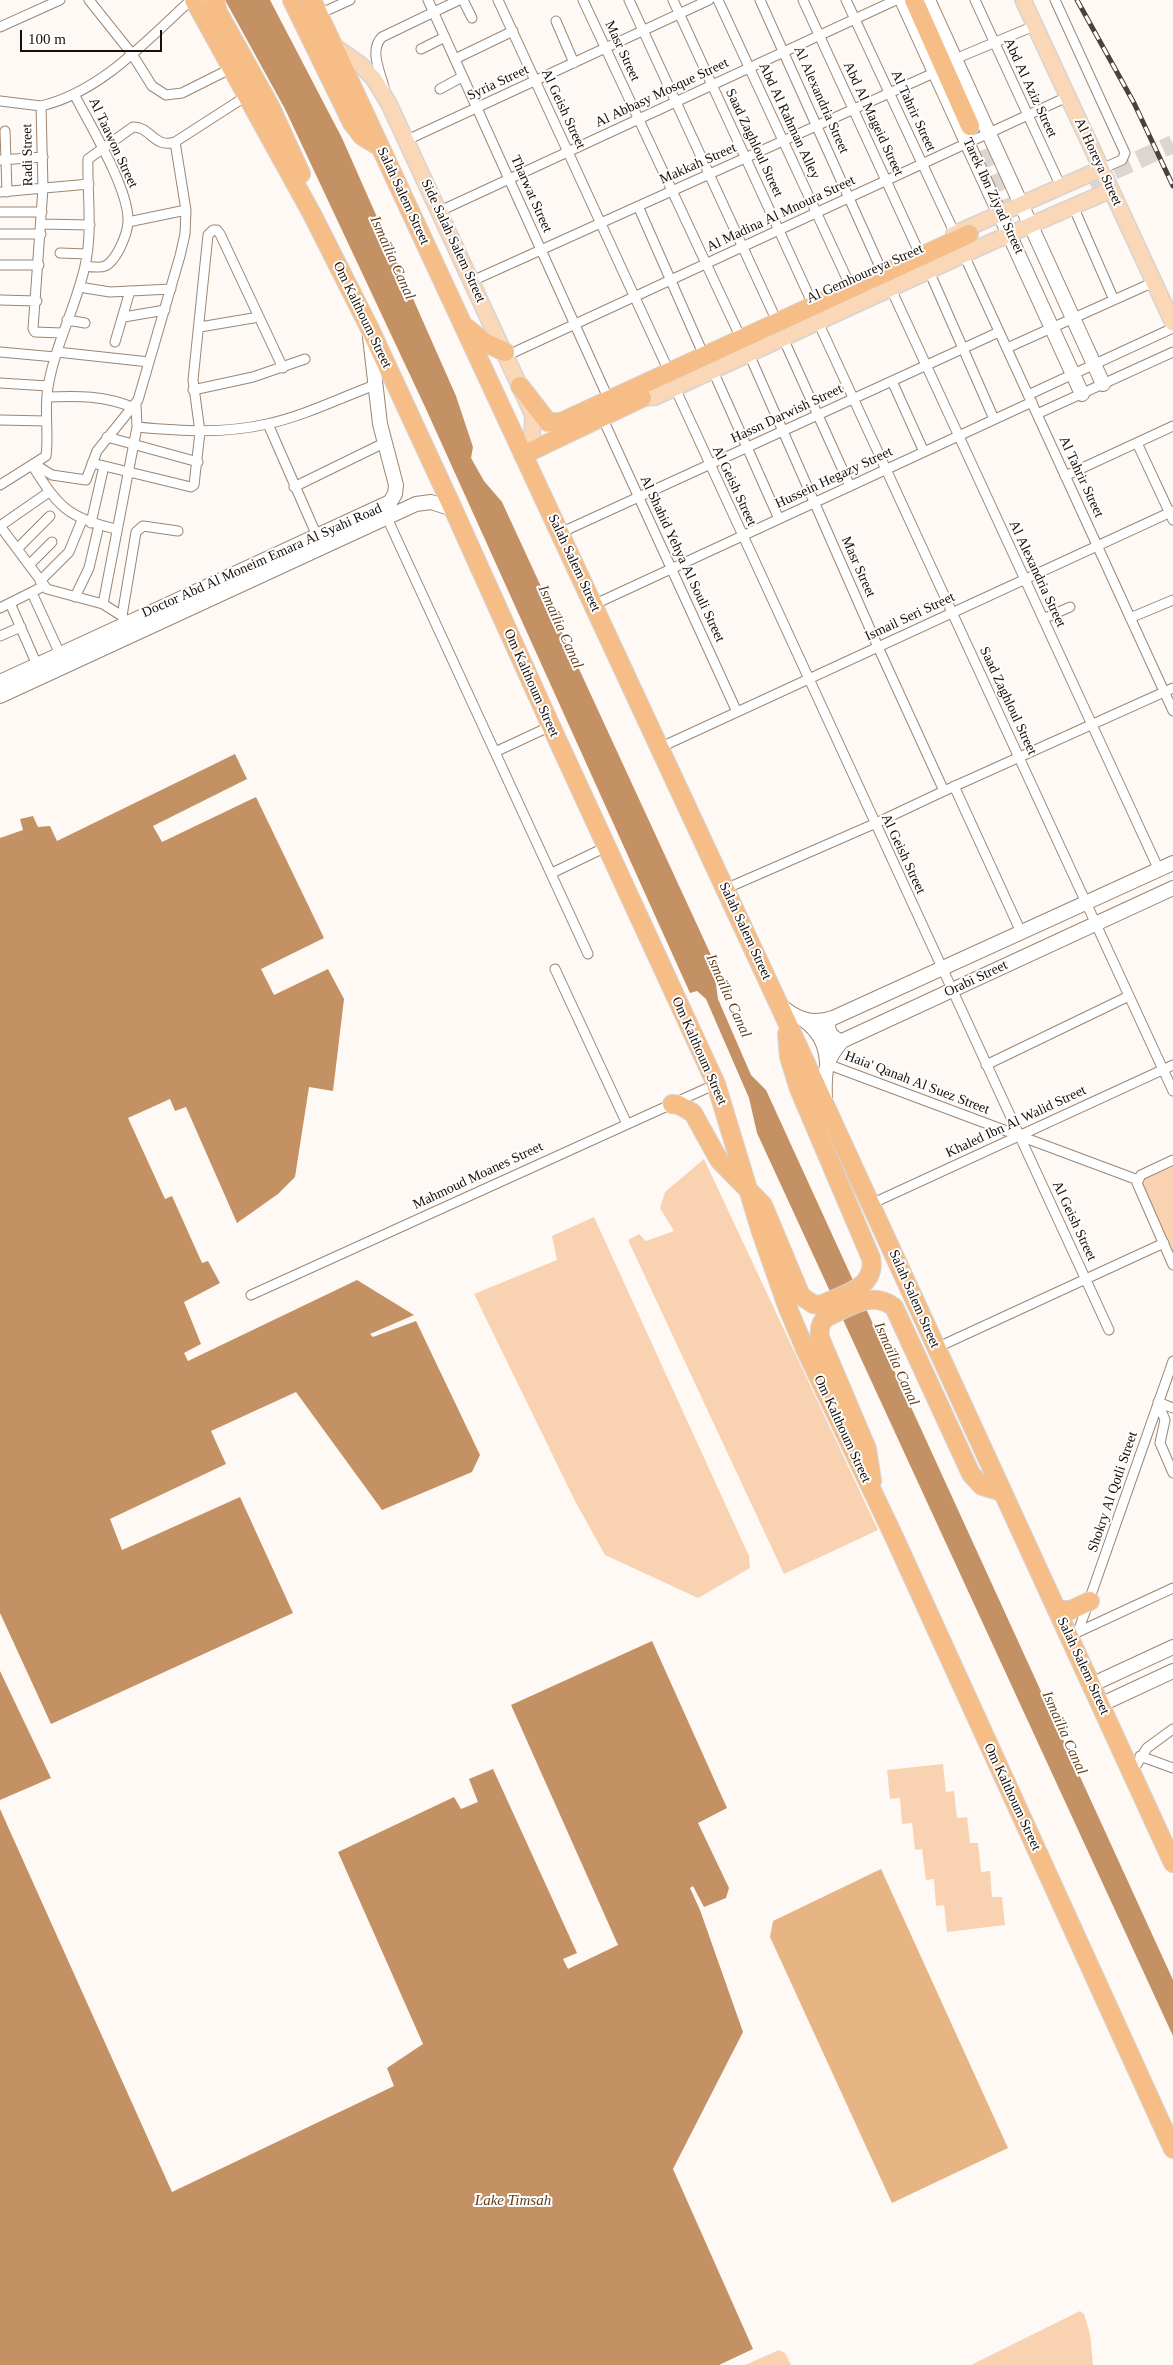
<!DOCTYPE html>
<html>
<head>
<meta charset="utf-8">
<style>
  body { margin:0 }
  #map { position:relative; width:1173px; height:2365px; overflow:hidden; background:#fef9f5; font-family:"Times New Roman",serif }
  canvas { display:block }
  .scale { position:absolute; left:20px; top:30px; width:142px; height:22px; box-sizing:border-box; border:2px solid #170f08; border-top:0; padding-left:6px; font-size:15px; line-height:18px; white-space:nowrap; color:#170f08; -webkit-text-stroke:4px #fff; paint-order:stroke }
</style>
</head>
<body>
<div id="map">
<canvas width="1173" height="2365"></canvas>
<div class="scale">100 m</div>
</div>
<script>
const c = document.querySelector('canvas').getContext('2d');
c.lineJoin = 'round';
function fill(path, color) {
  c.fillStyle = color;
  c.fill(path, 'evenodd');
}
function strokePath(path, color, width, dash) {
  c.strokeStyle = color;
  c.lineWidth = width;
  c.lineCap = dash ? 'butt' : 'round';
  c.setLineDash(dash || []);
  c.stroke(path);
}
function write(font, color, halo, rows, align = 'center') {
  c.font = font + ' "Times New Roman",serif';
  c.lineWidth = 4;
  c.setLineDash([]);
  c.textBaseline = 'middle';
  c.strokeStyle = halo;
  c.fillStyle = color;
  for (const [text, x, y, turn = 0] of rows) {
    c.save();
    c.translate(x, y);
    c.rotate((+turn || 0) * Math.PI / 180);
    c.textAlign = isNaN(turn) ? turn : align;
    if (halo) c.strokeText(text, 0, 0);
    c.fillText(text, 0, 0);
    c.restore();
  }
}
fill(new Path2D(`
  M704 1159 878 1530 784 1574 628 1240 639 1234 646 1241 674 1231 660 1208 665 1192Z
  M1173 1165V1253L1139 1181Z
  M594 1217 749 1556 750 1568 698 1598 605 1555 575 1501 474 1294 557 1260 552 1236Z
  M943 1764 946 1792 954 1791 957 1818 967 1817 970 1843H978L981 1872 990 1871 992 1897H1002L1005 1925 947 1932 944 1905 936 1906 934 1879 926 1880 922 1849 915 1850 912 1823 902 1824 900 1798 890 1799 887 1770Z
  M1080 2311 1084 2314 1090 2334 1093 2365H971Z
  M779 2350 785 2353 791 2365H745Z`), '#f9d3b1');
fill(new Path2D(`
  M881 1869 1008 2148 892 2203 770 1937 773 1921Z`), '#e7b484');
fill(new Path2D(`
  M225 0H270L342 138 456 396 473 447 471 458 484 481 502 502 722 979 716 984 718 999 751 1075 766 1090 1173 1980V2036L757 1133 749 1098 706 999 697 991 690 993 426 409 285 109Z
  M235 754 247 779 153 826 162 842 256 797 324 938 261 969 274 995 328 969 344 999 333 1091 309 1087 295 1177 278 1194 237 1223 186 1107 175 1111 170 1099 128 1118 165 1199 172 1196 202 1263 208 1261 220 1283 184 1302 201 1344 184 1353 188 1361 357 1280 414 1315 370 1334 373 1337 416 1321 480 1455 472 1472 382 1510 296 1392 211 1431 226 1464 110 1519 122 1550 240 1497 293 1613 51 1724 0 1613V838L23 830 20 819 33 816 38 827 50 826 57 841Z
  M652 1641 727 1808 698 1823 729 1888 726 1898 704 1907 693 1886 690 1888 700 1910 743 2032 673 2169 753 2349 719 2365H0V1809L172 2192 394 2086 387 2068 423 2044 338 1852 454 1797 461 1809 478 1802 469 1779 493 1769 577 1953 563 1959 568 1969 618 1945 511 1705Z
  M0 1671 51 1778 0 1800Z`), '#c39163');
strokePath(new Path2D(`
  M970 126 1004 202 1014 214
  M1089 182 1173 144`), '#dbd6d1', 18, [18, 9]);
const street = new Path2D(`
  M89 0 132 54 152 86 166 95 182 93 232 68
  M428 0 609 400
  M463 0 472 18
  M498 0 666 365
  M583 0 738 332
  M629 0 774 315
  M673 0 810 298
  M718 0 848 281
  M760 0 880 267
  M803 0 918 250
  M846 0 955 234
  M975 0 1061 187
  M1055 0 1125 153 1122 160 1101 169
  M319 14 350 0
  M556 21 574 63
  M0 27 60 0
  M421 49 445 37
  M455 59 513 31
  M955 59 1034 26
  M384 87C380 71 369 50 382 37L459 0
  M440 89 462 77
  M74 94C90 125 129 189 128 221 128 231 123 242 119 250 109 268 104 269 85 266
  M0 101 41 106
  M5 131 7 192
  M407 140 709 0
  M0 160 43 157
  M0 192 89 184
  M638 206 701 349
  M1073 206 1114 300
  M440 211 896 0
  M0 212H42
  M128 222 186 210
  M41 224 90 225
  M0 234H41
  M60 253 87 254
  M964 255 1173 711
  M0 265H39
  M929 271 994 419
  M472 281 936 72
  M79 287 110 292 171 289
  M891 289 1159 870
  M0 300 37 301
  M124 317 165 310
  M67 320 85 323
  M818 322 1173 1091
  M200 327 259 317
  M62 333 35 332 33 329 43 188 41 106C101 92 147 40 191 0
  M783 338 850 486
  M115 342 130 291
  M1007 348 1154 282
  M0 352 55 357
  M57 352 149 362
  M749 354 878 647 944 791
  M506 356 1067 97
  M713 371 779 519
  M892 381 924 452
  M0 383 48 386
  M675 388 1109 1330
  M193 390 253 377 305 359
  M1028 395 1173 328
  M47 397C77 396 105 395 134 408
  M1037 414 1173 352
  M602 417 737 712
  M0 420 46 421
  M268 424 317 536
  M137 427C181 431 223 434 267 424 304 416 340 398 375 385
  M107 437 198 462
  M1137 443 1173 520
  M92 463 191 487 194 485 200 432 193 380 208 235 213 230H217L220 234 283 368
  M34 464 52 475 86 480 97 451 138 400 180 256 185 234 186 210 175 142
  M32 465C58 506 67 518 116 529
  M1065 476 1173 426
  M0 485 46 456C49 433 44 410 48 387 55 345 76 307 85 266 93 230 87 195 88 159L133 127C150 126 154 149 175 142L248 95
  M294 487 384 443
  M49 492 0 526 47 589 103 604 122 616 130 627
  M387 518 588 954
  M91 523 104 466
  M560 533 999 332
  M17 549 50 516
  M29 565 52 542
  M40 581 69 552 82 520
  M32 593 60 654
  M75 597 89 568 99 525
  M10 603 37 665
  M103 604 137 427 136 404
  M593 605 1032 402
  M0 608 44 586
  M122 616 136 532 143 526 178 531
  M1130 618 1173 600
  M1043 619 1070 607
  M0 636 21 627
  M659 748 1173 511
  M495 752 551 726
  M954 786 1021 932
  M552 873 606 847
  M725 889 874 824 944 791 1173 688
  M555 969 627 1124
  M827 1064 1138 1180
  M986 1065 1129 996
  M1173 1160 1141 1175 1137 1183 1173 1265
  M871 1204 1173 1065
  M251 1295 716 1084
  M936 1348 1164 1243
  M1158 1402 1165 1420 1160 1443 1173 1473
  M1158 1402 1173 1408
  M1078 1632 1173 1361
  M1076 1633 1173 1588
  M1140 1756 1173 1768
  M1132 1772 1147 1748 1173 1729`);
const secondary = new Path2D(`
  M902 0 1082 394
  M928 0 1103 384
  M0 682 390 502 395 494 396 485 380 424 370 337
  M0 696 416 504 431 502 453 509
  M780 1005C796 1019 812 1025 833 1018L1173 863
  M829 1019C826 1030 831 1039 842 1041
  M804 1020C819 1031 826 1044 827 1063
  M825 1100C824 1074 824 1061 842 1041L1173 888
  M1091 1685 1173 1647
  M1100 1705 1173 1671`);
const primary = new Path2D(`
  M1023 0 1173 323
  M333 45 360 64 374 79 389 104 533 415 532 438 523 455
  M954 234 1101 169
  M643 398 655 397 675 388 987 244 1111 190`);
const highway = new Path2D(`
  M194 0 312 214 370 329 450 502 551 726 716 1084 761 1232 787 1306 805 1349 896 1541 1173 2149
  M215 0 218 12 270 106 301 174
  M292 0 352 123 362 136 380 147
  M312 0 786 1020 1173 1863
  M914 0 970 126
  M467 328 484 342 505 352
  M520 386 548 422H561L969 234
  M523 455 642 398
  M672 1104 679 1105 693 1113 719 1160 763 1205 801 1296 813 1304 820 1305C842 1295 877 1288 871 1258L799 1089 789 1057 787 1034
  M872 1481 867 1449 820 1338C819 1329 820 1322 827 1317 850 1307 871 1290 894 1307L971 1474 982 1486 1002 1492
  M1057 1610H1071L1090 1601`);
strokePath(street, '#9c8673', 11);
strokePath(secondary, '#9c8673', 16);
strokePath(primary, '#d5d4d3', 18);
strokePath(highway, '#d5d4d3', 20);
strokePath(street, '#fff', 9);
strokePath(secondary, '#fff', 14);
strokePath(primary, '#fad7b6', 15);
strokePath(highway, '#f7bd86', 18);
const rail = new Path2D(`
  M1077 0 1134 103 1173 186`);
strokePath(rail, '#49423c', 5);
strokePath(rail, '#fff', 3, [9]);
write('14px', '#170f08', '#fff', [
  ["Masr Street",622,51,65],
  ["Syria Street",498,83,-25],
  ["Abd Al Aziz Street",1030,88,65],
  ["Al Abbasy Mosque Street",662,93,-25],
  ["Al Alexandria Street",821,100,66],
  ["Al Geish Street",563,109,65],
  ["Al Tahrir Street",913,111,65],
  ["Abd Al Mageid Street",873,119,65],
  ["Abd Al Rahman Alley",789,121,65],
  ["Al Taawon Street",113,143,65],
  ["Saad Zaghloul Street",754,143,65],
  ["Radi Street",28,155,-91],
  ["Al Horeya Street",1098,162,65],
  ["Makkah Street",698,164,-24],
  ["Tharwat Street",531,194,66],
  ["Salah Salem Street",403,196,65],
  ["Tarek Ibn Ziyad Street",993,196,65],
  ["Al Madina Al Mnoura Street",781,214,-25],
  ["Side Salah Salem Street",453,241,65],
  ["Al Gemhoureya Street",865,274,-24],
  ["Om Kalthoum Street",362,315,64],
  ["Hassn Darwish Street",787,414,-25],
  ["Al Tahrir Street",1081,477,65],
  ["Hussein Hegazy Street",834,478,-25],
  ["Al Geish Street",734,486,65],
  ["Al Shahid Yehya Al Souli Street",682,559,65],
  ["Doctor Abd Al Moneim Emara Al Syahi Road",262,561,-24],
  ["Salah Salem Street",574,563,65],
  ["Masr Street",858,567,66],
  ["Al Alexandria Street",1037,574,65],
  ["Ismail Seri Street",910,617,-25],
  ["Om Kalthoum Street",531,683,66],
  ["Saad Zaghloul Street",1008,701,65],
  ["Al Geish Street",903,854,65],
  ["Salah Salem Street",745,931,65],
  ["Orabi Street",976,979,-25],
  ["Om Kalthoum Street",699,1051,66],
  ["Haia' Qanah Al Suez Street",917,1083,21],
  ["Khaled Ibn Al Walid Street",1016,1122,-25],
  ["Mahmoud Moanes Street",478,1176,-25],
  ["Al Geish Street",1074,1221,65],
  ["Salah Salem Street",914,1299,66],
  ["Om Kalthoum Street",842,1429,65],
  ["Shokry Al Qotli Street",1113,1492,-71],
  ["Salah Salem Street",1083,1666,65],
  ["Om Kalthoum Street",1012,1797,65]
]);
write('italic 15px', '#613e1a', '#fff', [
  ["Ismaïlia Canal",392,258,66],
  ["Ismaïlia Canal",560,627,66],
  ["Ismaïlia Canal",728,996,66],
  ["Ismaïlia Canal",896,1364,66],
  ["Ismaïlia Canal",1064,1733,66],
  ["Lake Timsah",513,2201]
]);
</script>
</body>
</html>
